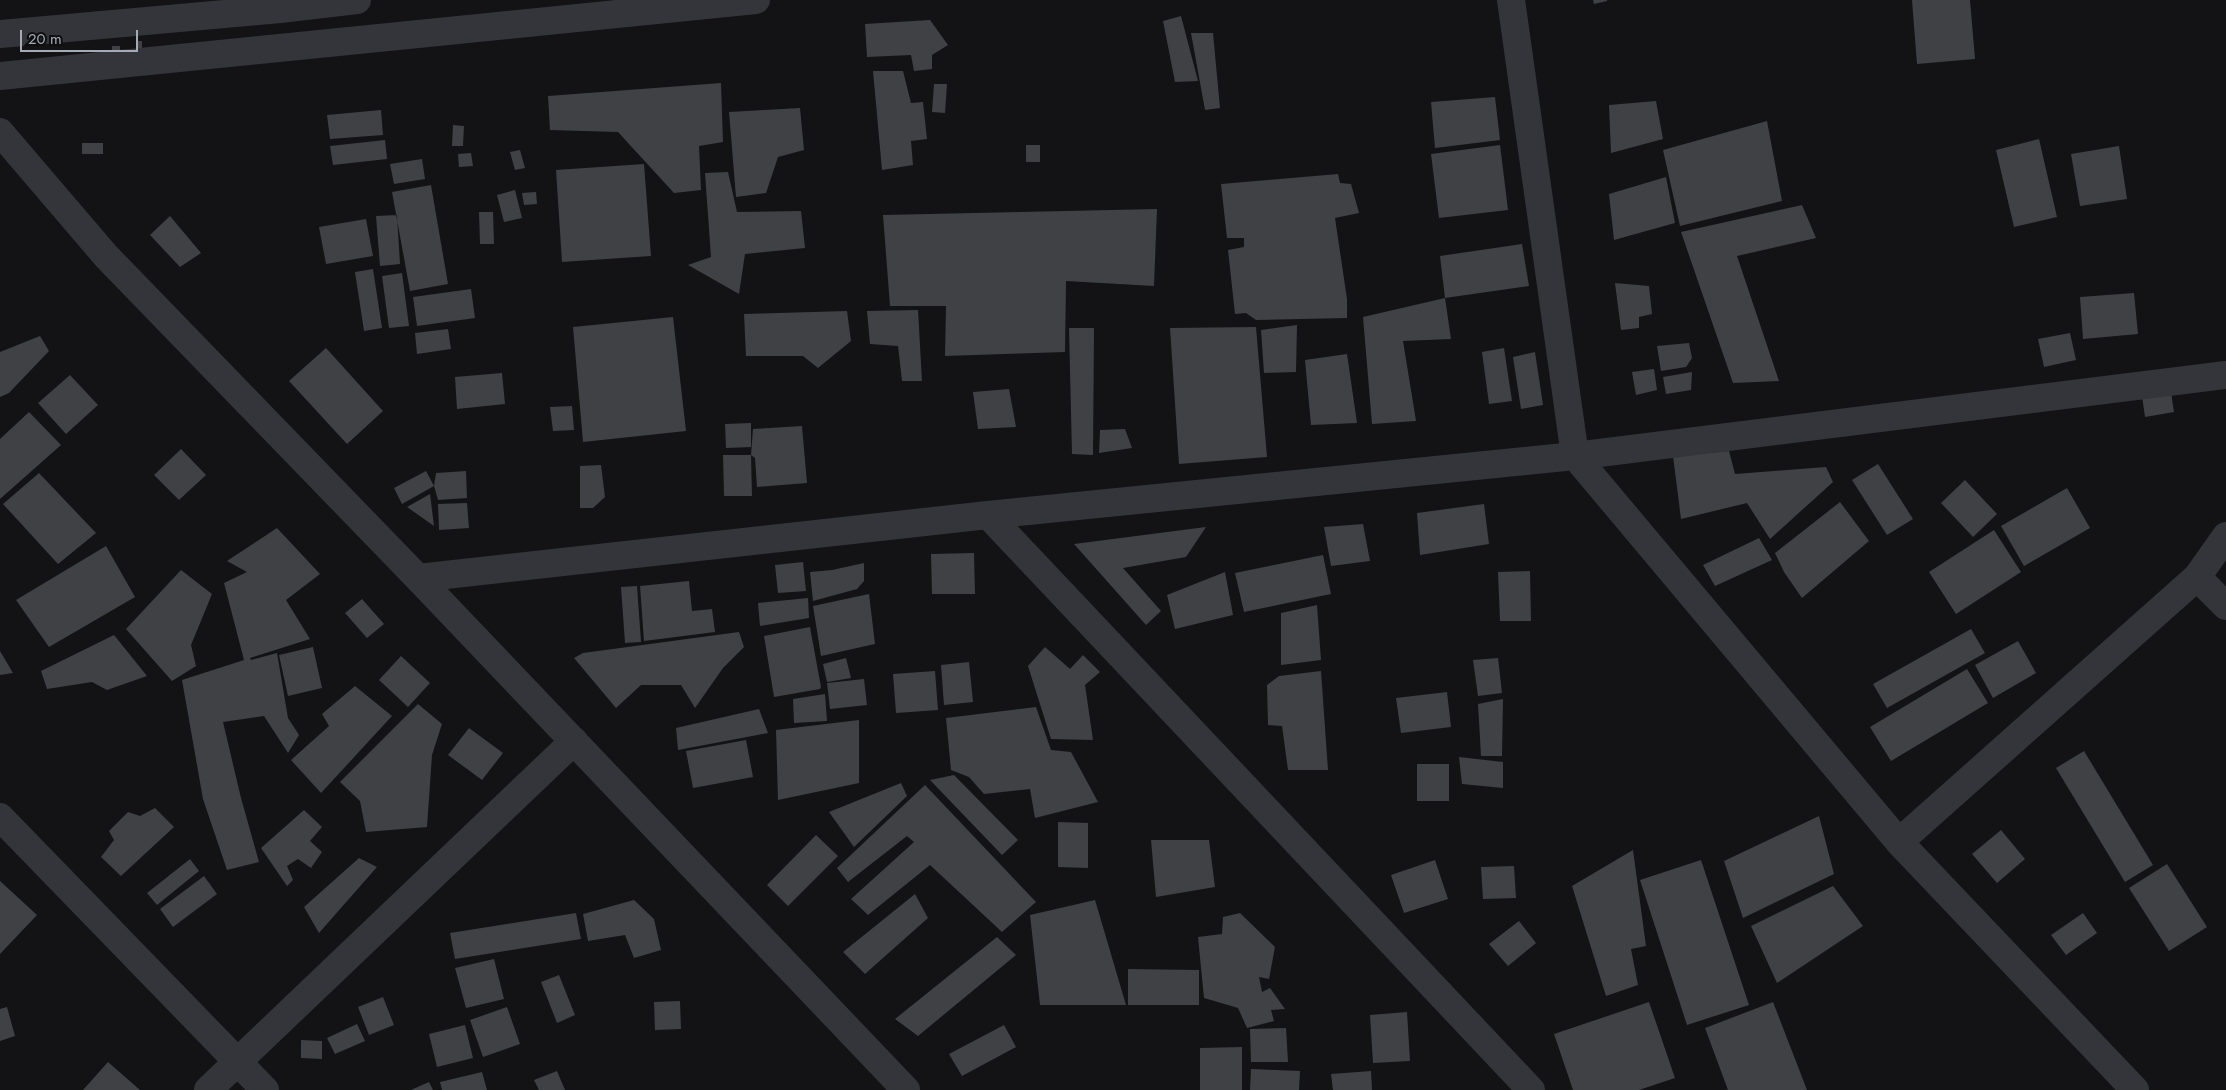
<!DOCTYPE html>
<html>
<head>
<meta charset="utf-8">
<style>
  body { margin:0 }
  #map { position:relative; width:2226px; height:1090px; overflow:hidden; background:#131315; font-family:Jost,sans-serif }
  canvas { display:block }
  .scale { position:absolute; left:20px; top:30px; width:118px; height:22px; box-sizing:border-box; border:2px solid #a4abb6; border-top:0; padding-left:6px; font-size:15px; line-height:18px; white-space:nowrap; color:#a4abb6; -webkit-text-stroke:4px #0e0e10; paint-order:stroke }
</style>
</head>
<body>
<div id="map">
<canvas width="2226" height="1090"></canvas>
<div class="scale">20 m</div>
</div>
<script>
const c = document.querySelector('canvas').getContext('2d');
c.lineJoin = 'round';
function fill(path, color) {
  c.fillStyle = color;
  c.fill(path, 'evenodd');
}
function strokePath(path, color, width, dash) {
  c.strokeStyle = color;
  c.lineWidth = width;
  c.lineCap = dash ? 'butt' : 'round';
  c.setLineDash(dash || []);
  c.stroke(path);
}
fill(new Path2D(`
  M1593 0H1607V1L1594 4Z
  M1912 0H1970L1975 59 1917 64Z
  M1181 16 1198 81 1175 82 1163 21Z
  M930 20 948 45 932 55V69L914 71 911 55 867 57 865 24Z
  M1191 33H1213L1220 108 1205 110Z
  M136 41H142V55H136Z
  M112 46H120V58H112Z
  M873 71H903L911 103 923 102 927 139 911 141 913 165 882 170Z
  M721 83 723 142 699 146 701 190 674 193 618 132 550 130 548 96Z
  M934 84H947L945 113 932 112Z
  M1495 97 1500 140 1435 148 1431 102Z
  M1656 101 1663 139 1611 153 1609 105Z
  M800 108 804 150 778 157 766 193 736 197 729 112Z
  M381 110 383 135 330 139 327 115Z
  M1767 121 1782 201 1680 226 1663 150Z
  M453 125 464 126 463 146H452Z
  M2039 139 2057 217 2014 227 1996 150Z
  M385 140 387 159 333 165 330 146Z
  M82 143H103V154H82Z
  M1026 145H1040V162H1026Z
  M1500 145 1508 210 1439 218 1431 154Z
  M2119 146 2127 199 2080 206 2071 154Z
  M520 150 525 168 515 170 510 152Z
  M471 153 473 166 459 167 458 154Z
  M422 159 425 179 394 184 390 164Z
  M644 164 651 256 562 262 556 170Z
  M728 172 737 212 801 211 805 248 745 254 739 294 688 265 711 257 705 173Z
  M1338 174 1340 183 1351 184 1359 213 1335 218 1347 299V318L1256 320 1246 313 1235 314 1228 250 1244 247V238H1227L1221 184Z
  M1666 177 1675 223 1614 240 1609 194Z
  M431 185 448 284 410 291 392 192Z
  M515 190 522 218 504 222 497 195Z
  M536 192 537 204 524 205 522 193Z
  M1802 205 1816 238 1737 256 1779 381 1733 383 1681 232Z
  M1157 209 1154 286 1066 281 1065 352 945 356 946 306H890L883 215Z
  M479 212H493L494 244H480Z
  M397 215 400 264 380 266 376 216Z
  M170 216 201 253 180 267 150 235Z
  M366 219 373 256 326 264 319 227Z
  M1522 244 1529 286 1445 298 1440 256Z
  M373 269 382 328 364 331 355 272Z
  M402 273 409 326 389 328 382 276Z
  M1615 283 1649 286 1652 314 1639 317V328L1621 330Z
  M471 289 475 318 417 326 413 297Z
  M2134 293 2138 334 2083 339 2080 297Z
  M1445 298 1451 339 1403 341 1416 421 1372 424 1363 317Z
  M918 310 922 381H902L898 346 870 344 867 311Z
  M847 311 851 341 818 368 803 356H746L744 314Z
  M673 317 686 431 583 442 573 327Z
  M1297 325 1296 372 1264 373 1261 330Z
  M1256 327 1267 457 1179 464 1170 328Z
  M1069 328H1094L1093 455 1072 454Z
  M448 329 451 349 417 354 415 333Z
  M2070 333 2076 360 2044 367 2038 339Z
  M40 336 49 351 9 393 0 397V352Z
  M1689 343 1692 358 1686 367 1661 371 1657 346Z
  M326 348 383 411 347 444 289 381Z
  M1504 348 1512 401 1489 404 1482 352Z
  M1535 352 1543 405 1521 409 1513 357Z
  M1347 354 1357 423 1311 425 1305 360Z
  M1654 369 1657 390 1636 395 1632 372Z
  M1692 372 1691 390 1666 394 1663 377Z
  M502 373 505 404 457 409 455 377Z
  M70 375 98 405 66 434 38 403Z
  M1009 389 1016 427 978 429 973 392Z
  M2171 392 2174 412 2145 417 2142 396Z
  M572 406 574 430 553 431 550 407Z
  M29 412 61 445 0 499V439Z
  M751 423V447L726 448 725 424Z
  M802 426 807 483 757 487 755 458 751 455 753 429Z
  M1125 429 1132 448 1099 453 1100 430Z
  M181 449 206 475 179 500 154 475Z
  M1729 451 1735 474 1826 467 1833 482 1770 539 1747 503 1681 519 1673 456Z
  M723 455H751L752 496H724Z
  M1878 464 1913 519 1887 535 1852 480Z
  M601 465 605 497 593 508H580V466Z
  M426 471 434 486 402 504 394 488Z
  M466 471 467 498 438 500 434 486 436 473Z
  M39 473 96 533 58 564 3 504Z
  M1965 480 1997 514 1973 537 1941 503Z
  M2067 488 2090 528 2024 566 2001 526Z
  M430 494 434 526 407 507Z
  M1840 502 1869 541 1802 598 1784 572 1775 553Z
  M467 503 469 528 439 530 438 504Z
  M1484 504 1489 544 1420 555 1417 513Z
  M1363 524 1370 561 1331 566 1324 527Z
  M1206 527 1186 557 1123 568 1161 611 1146 625 1074 544Z
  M277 528 320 574 286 600 310 639 250 658 251 660 277 653 288 718 299 735 288 753 264 716 223 722 241 798 259 862 227 870 203 799 182 680 244 660 224 583 247 572 227 561Z
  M1994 530 2021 572 1956 614 1929 572Z
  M1759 538 1772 560 1715 586 1703 565Z
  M106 546 135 597 49 647 16 600Z
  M974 553 975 594H932L931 554Z
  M1323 555 1331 594 1244 612 1235 573Z
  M803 562 806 591 778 593 775 565Z
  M864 563V581L857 589 813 601 810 572 832 570Z
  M181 570 212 594 191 645 196 666 172 681 126 629Z
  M1530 571 1531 621H1500L1498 572Z
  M1225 572 1233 615 1175 629 1167 595Z
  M689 581 692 611 712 609 715 632 644 641 640 586Z
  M637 586 641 642 625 643 621 587Z
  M869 594 875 644 821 656 813 606Z
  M808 598 809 618 760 626 758 603Z
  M362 599 384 624 367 638 345 613Z
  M1317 605 1321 660 1281 665V613Z
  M810 627 821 687 820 689 774 697 764 636Z
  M1971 629 1985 653 1887 708 1873 684Z
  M739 632 744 647 723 668 695 708 681 685H641L616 708 574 658 583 653Z
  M114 635 147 676 107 690 92 682 47 689 41 671Z
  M2018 641 2036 673 1993 698 1975 665Z
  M313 647 322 688 288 696 279 655Z
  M1045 647 1070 669 1083 655 1100 672 1085 685 1093 740 1051 739 1028 666Z
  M0 651 13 673 0 675Z
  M401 656 430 683 408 707 379 680Z
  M846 658 851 678 827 682 823 664Z
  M1498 658 1502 693 1478 696 1473 660Z
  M969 662 973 702 944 705 941 665Z
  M1967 669 1988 703 1891 761 1870 727Z
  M935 671 938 710 896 713 893 674Z
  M1321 671 1328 770H1288L1282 726 1268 725 1267 685 1279 676Z
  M864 679 867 705 830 709 827 683Z
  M355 686 392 716 321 793 291 760 329 726 322 714Z
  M1447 692 1451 727 1401 733 1396 698Z
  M825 694 827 721 794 723 793 699Z
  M1503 699 1502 756H1481L1478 704Z
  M418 704 442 724 432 755 427 827 366 832 360 801 340 782Z
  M1036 707 1051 750 1071 752 1098 802 1035 818 1030 789 984 794 969 777 951 770 946 718Z
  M759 709 768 733 678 750 676 728Z
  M859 720V783L778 800 776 730Z
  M469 728 503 753 482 780 448 755Z
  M746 740 753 777 693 788 686 751Z
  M2084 751 2153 865 2125 882 2056 768Z
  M1459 757 1503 762V788L1462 784Z
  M1417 764H1449V801H1417Z
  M954 775 1018 840 1002 855 930 780Z
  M901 783 907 796 854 847 829 812Z
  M925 785 1036 902 1002 932 930 865 868 915 851 899 914 842 907 836 848 882 837 868Z
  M155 808 174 827 121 876 101 857 114 840 109 831 128 812 140 816Z
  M304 810 322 827 310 841 322 852 311 868 298 859 287 866 293 880 287 886 261 848Z
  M1819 816 1834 874 1743 918 1724 861Z
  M1058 822 1088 823V868L1058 867Z
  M2001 830 2025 859 1997 883 1972 854Z
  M816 835 838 856 788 906 767 885Z
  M1151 840H1209L1215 887 1156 897Z
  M1633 850 1646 946 1631 949 1638 985 1606 996 1572 886Z
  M359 858 377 867 319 933 304 907Z
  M190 859 199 871 157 905 147 893Z
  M1435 860 1448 899 1404 913 1391 875Z
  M1701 860 1749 1005 1687 1025 1640 880Z
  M2167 864 2207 927 2169 951 2129 888Z
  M1514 866 1516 898 1483 899 1481 867Z
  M204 876 217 894 173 927 160 909Z
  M0 881 37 915 0 954Z
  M1833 886 1863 926 1777 983 1751 926Z
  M915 894 928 918 865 974 843 952Z
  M634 900 654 919 661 950 634 958 625 935 588 941 583 914Z
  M1095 900 1126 1005H1040L1030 915Z
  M576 913 581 939 455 959 450 933Z
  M1240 913 1275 947 1269 979 1259 977 1262 992 1270 988 1285 1009 1271 1010 1274 1021 1247 1028 1238 1008 1204 998 1198 937 1222 934 1223 917Z
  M2083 913 2097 933 2066 955 2051 935Z
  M1519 921 1536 943 1508 966 1489 944Z
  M997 937 1016 955 918 1036 895 1019Z
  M494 959 504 999 466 1008 455 968Z
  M1128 969 1199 970V1005H1128Z
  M559 975 575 1015 557 1023 541 982Z
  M383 997 394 1025 369 1035 358 1007Z
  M680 1001 681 1029 655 1030 654 1002Z
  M1649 1002 1675 1078 1639 1090H1573L1554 1034Z
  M1773 1002 1807 1090H1728L1705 1028Z
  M7 1007 15 1036 0 1041V1009Z
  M507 1007 520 1044 483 1057 470 1020Z
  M1407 1012 1410 1061 1373 1063 1370 1015Z
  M357 1024 365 1041 335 1054 327 1038Z
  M465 1025 473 1058 437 1067 429 1034Z
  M1004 1025 1016 1047 962 1076 949 1054Z
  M1286 1028 1288 1062H1251L1250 1029Z
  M301 1040 322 1041V1059L301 1058Z
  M1242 1047V1090H1200V1048Z
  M108 1062 140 1090H83Z
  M1251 1069 1300 1071 1299 1090H1250Z
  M557 1071 565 1090H539L534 1080Z
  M1371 1071 1372 1090H1333L1331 1074Z
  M482 1072 487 1090H442L440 1082Z
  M429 1082 433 1090H411Z`), '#3f4145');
strokePath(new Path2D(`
  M1511 0 1575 456 1899 842 2135 1090
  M0 34 280 9 357 0
  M0 76 756 0
  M0 132 106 256 418 578 906 1090
  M988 515 1531 1090
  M2197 577 2226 606
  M418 578 988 515 1575 456 2226 375
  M0 817 265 1090
  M1899 842 2197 577 2226 536
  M208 1090 574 741`), '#34353a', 28);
</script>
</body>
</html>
